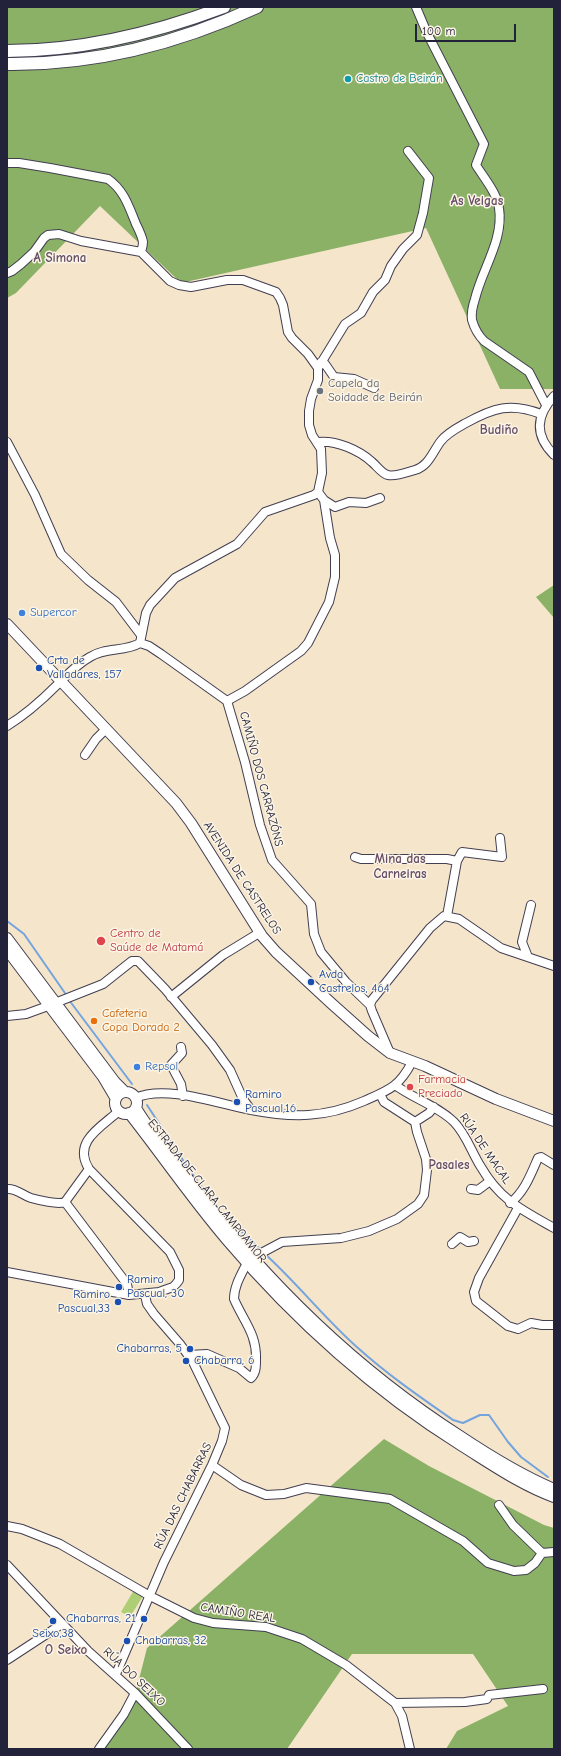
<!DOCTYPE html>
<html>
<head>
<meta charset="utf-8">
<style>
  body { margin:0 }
  #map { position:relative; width:561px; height:1756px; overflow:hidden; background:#f5e5cb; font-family:"Comic Neue",sans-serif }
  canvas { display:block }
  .frame { position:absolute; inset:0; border:8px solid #22223b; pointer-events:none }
  .scale { position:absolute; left:415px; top:24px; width:101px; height:18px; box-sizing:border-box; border:2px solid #22223b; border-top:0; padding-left:5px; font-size:12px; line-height:14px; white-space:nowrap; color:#22223b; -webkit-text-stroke:3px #fcf5e5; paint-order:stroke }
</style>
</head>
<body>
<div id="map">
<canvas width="561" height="1756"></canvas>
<div class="frame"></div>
<div class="scale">100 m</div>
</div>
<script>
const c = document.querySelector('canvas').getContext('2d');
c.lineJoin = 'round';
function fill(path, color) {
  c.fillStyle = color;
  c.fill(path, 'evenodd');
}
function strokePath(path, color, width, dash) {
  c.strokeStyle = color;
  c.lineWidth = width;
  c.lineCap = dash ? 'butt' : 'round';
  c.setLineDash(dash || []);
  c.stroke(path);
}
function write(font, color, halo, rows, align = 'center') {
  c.font = font + ' "Comic Neue",sans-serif';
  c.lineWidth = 3;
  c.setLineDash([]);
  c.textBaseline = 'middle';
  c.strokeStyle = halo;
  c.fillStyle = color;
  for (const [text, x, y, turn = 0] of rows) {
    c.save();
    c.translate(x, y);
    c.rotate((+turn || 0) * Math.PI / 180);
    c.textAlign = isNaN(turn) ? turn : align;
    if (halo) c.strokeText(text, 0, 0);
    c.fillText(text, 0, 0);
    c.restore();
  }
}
fill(new Path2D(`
  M134 1590 143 1596 130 1617 121 1612Z`), '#aece75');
fill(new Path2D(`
  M7 7H554V389H500L426 228 181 283 100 206 16 293 7 298Z
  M554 585V618L536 597Z
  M384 1439 429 1466 544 1525 554 1528V1749H446L457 1731 508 1706 473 1654H352L287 1749H102L134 1699 147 1648Z`), '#8ab166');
strokePath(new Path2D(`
  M7 921 24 934 67 996
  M69 1000 132 1084
  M147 1105 190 1171 219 1210 262 1251
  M265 1254C298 1284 325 1319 358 1348 388 1375 420 1397 453 1420L463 1423 480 1415H489L508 1442 521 1457 548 1477`), '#74a4de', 2);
const minor = new Path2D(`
  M416 7 427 33 484 144 476 165C484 178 497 193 499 208 504 240 482 269 475 299 473 305 471 313 472 320 474 327 479 336 484 341L529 372 546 405
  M7 163H19L50 168 108 179C124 190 129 207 136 224 139 230 142 236 143 242 143 245 142 249 141 252
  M7 273 12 271 21 264 34 252 44 238 48 235 59 234 81 241 141 252 170 281 179 285 191 287 227 280H243L276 292 280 298 283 305 288 332 292 338 308 354 318 368V380L311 399 309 411V425L312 435 321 449 322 473 318 492 314 495 265 512 237 544 175 578 150 605 146 613 140 643C125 652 105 647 90 657 77 664 67 675 57 685 42 700 25 715 7 726
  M321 362 325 364 334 377 354 379 374 388
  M318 368 345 324 361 313 373 292 385 280 391 266 403 249 417 235 423 213 429 178 408 151
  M554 396C536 416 534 435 554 455
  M7 442 35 495 61 554 88 580 116 602 141 635
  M318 442C336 440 359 450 372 462 377 466 382 474 388 475 395 477 408 472 415 470 429 466 433 451 441 441 447 433 457 428 466 423 493 408 511 402 541 414
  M324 500 335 507 349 502 366 503 380 498
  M140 643 149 646 161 654 227 701 245 762 260 825 272 860 311 904 314 934 321 952 346 982 370 1005
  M227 701 245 691 301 651 308 643 329 602 335 577V555L330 538 324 500 318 492
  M85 755 96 739 106 729
  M355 857 361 859H447L457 861
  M447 916 457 861 462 852 502 857 500 838
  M528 957 522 942 531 905
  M171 997 223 955 259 933
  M55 1003 103 984 132 961H138L165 989 212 1045 230 1070 243 1099 251 1110
  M7 1016 26 1014 48 1006
  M181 1047 182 1053 171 1065 181 1084 183 1096
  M390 1053 372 1011 370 1005 372 1000 430 928 444 916 459 919 501 948 554 966
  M395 1085C414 1099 438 1106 454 1122 466 1134 472 1153 481 1167 500 1200 522 1210 554 1228
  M135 1098C166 1084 219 1104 251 1110 293 1118 325 1118 364 1101 389 1090 399 1087 412 1062
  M415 1122 429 1113 434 1107
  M89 1169 65 1202 127 1284 129 1295
  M7 1189C16 1188 22 1195 31 1198 38 1200 59 1205 65 1202
  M471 1189 478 1190 490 1181
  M510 1203C524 1193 531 1174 538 1158L541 1157 554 1165
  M518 1208 479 1278 474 1292 476 1301 508 1326 518 1329 531 1323 542 1325H553
  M452 1244 460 1237 468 1242 474 1241
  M252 1258 282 1242 341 1238 369 1231 397 1219 418 1204 424 1195 427 1170 426 1159 417 1132 415 1122 384 1102 380 1094
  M7 1272 129 1295 159 1292 173 1287 176 1284 179 1280V1270L170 1252 89 1169C72 1142 101 1127 119 1111
  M188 1355 207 1354 239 1368 251 1378C256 1373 256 1367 256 1360 257 1334 244 1322 234 1299 234 1286 241 1275 247 1263
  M212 1465 241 1485 266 1495 284 1494 306 1488 390 1499 463 1541 488 1563 514 1571 526 1570 535 1563 542 1553 513 1525 499 1505
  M7 1526 22 1529 60 1544 150 1596 194 1618 213 1623 266 1627 302 1639 346 1665 395 1703
  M542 1553 554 1552
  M7 1565 88 1651 135 1693 188 1749
  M7 1660 62 1624
  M116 1674 164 1562 212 1465 222 1441 225 1428 193 1362 180 1344 154 1314 147 1304 145 1295
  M99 1749 124 1714 135 1693
  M410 1749 402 1716 395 1703 465 1702 487 1699 489 1695 543 1689`);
const major = new Path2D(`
  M7 624 176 803 191 823 262 936 276 952 331 1003 368 1036 390 1053 425 1066 496 1099 554 1121
  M7 938 115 1082 125 1092
  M7 950 103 1077 116 1099
  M115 1103a11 11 0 1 1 22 0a11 11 0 1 1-22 0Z
  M136 1108C151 1133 171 1157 189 1180 265 1281 354 1368 460 1436 490 1456 521 1475 554 1489
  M129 1113C162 1155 192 1199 227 1240 294 1319 373 1390 462 1446 491 1464 521 1485 554 1497`);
const highway = new Path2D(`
  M7 51C82 51 155 33 224 7
  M7 64C93 65 179 43 257 7`);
strokePath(minor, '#423f51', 10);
strokePath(major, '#423f51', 12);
strokePath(highway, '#423f51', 14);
strokePath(minor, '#fff', 8);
strokePath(major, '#fff', 10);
strokePath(highway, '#fff', 12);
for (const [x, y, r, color] of [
  [348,79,4,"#0f9aa8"],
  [320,391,4,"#6b7280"],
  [22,613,4,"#3f7fe0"],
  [39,668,4,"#1a4fb4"],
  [101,941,5,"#e0444e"],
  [311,982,4,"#1a4fb4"],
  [94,1021,4,"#e8710a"],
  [137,1067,4,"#3f7fe0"],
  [410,1087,4,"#e0444e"],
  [237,1102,4,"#1a4fb4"],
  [119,1287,4,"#1a4fb4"],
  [118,1302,4,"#1a4fb4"],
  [190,1349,4,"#1a4fb4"],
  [186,1361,4,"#1a4fb4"],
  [144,1619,4,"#1a4fb4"],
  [53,1621,4,"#1a4fb4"],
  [127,1641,4,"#1a4fb4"]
]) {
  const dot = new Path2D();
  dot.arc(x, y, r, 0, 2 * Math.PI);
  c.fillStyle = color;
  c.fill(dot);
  strokePath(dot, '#fcf5e5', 1.5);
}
write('12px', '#0d838f', '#fcf5e5', [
  ["Castro de Beirán",356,79]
], 'left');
write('12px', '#5b616d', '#fcf5e5', [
  ["Capela da",328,384],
  ["Soidade de Beirán",328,398]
], 'left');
write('12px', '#366cbe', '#fcf5e5', [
  ["Supercor",30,613],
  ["Repsol",145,1067]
], 'left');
write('12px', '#164399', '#fcf5e5', [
  ["Crta de",47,661],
  ["Valladares, 157",47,675],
  ["Avda",319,975],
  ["Castrelos, 464",319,989],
  ["Ramiro",245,1095],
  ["Pascual,16",245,1109],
  ["Ramiro",127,1280],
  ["Pascual, 30",127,1294],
  ["Ramiro",110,1295,"right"],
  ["Pascual,33",110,1309,"right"],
  ["Chabarras, 5",182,1349,"right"],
  ["Chabarra, 6",194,1361],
  ["Chabarras, 21",136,1619,"right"],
  ["Seixo,38",53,1634,"center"],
  ["Chabarras, 32",135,1641]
], 'left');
write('12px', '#22223b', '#fcf5e5', [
  ["CAMIÑO DOS CARRAZÓNS",261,779,75],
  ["AVENIDA DE CASTRELOS",242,878,57],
  ["RÚA DE MACAL",485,1149,56],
  ["ESTRADA DE CLARA CAMPOAMOR",207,1191,51],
  ["RÚA DAS CHABARRAS",183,1496,-64],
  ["CAMIÑO REAL",238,1613,9],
  ["RÚA DO SEIXO",134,1677,43]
]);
write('12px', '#be3a42', '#fcf5e5', [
  ["Centro de",110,934],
  ["Saúde de Matamá",110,948],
  ["Farmacia",418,1080],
  ["Preciado",418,1094]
], 'left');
write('12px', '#c56008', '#fcf5e5', [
  ["Cafeteria",102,1014],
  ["Copa Dorada 2",102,1028]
], 'left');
write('bold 13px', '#664e69', '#fcf5e5', [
  ["As Veigas",477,201],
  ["A Simona",60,258],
  ["Budiño",499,430],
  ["Mina das",400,859],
  ["Carneiras",400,874],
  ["Pasales",449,1165],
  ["O Seixo",66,1650]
]);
</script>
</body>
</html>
